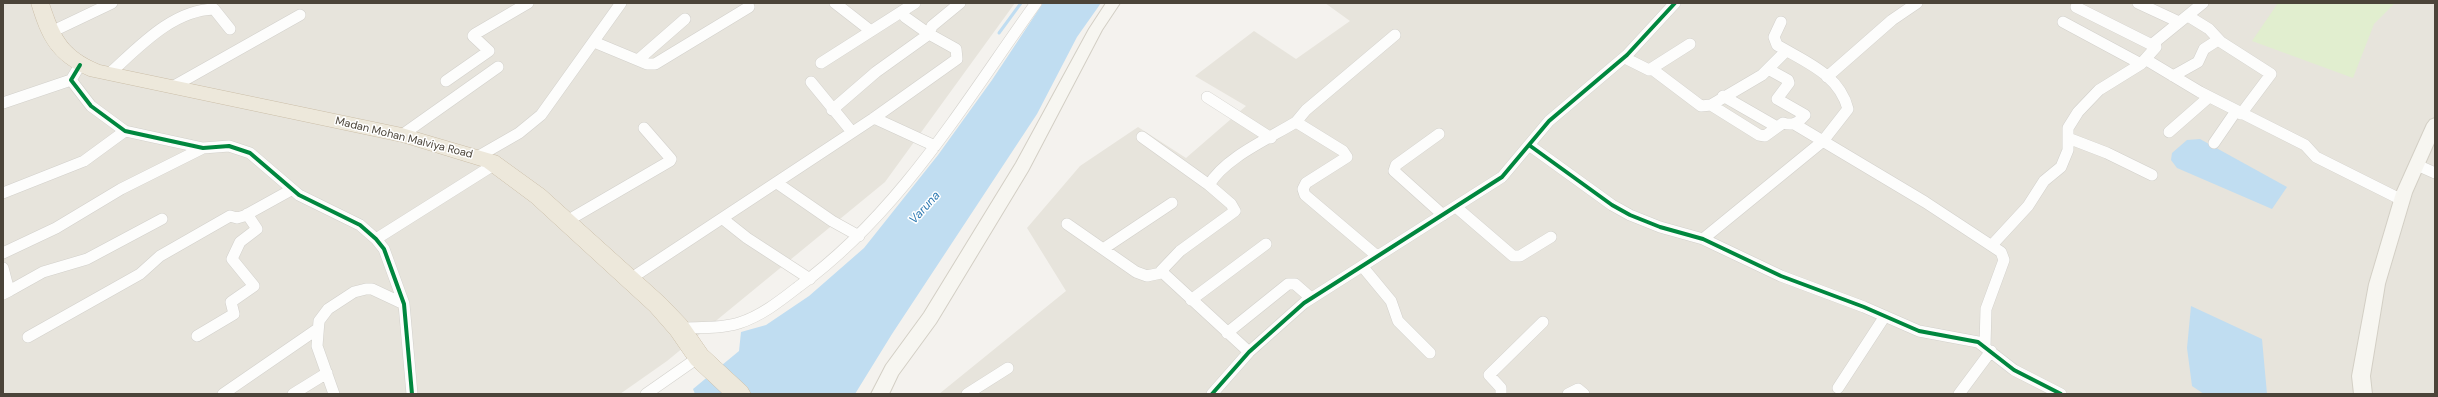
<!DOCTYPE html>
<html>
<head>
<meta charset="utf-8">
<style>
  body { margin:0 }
  #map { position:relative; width:2438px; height:397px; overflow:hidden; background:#f4f2ee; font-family:"DM Sans",sans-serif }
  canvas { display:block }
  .frame { position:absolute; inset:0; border:4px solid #4b4439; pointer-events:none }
</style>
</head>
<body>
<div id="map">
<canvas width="2438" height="397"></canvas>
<div class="frame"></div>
</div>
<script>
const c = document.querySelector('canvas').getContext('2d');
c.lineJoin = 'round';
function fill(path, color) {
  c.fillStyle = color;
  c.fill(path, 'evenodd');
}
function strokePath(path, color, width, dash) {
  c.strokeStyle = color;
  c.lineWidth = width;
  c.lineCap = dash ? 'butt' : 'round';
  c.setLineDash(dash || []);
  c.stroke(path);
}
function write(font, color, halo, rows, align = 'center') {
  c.font = font + ' "DM Sans",sans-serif';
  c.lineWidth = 3;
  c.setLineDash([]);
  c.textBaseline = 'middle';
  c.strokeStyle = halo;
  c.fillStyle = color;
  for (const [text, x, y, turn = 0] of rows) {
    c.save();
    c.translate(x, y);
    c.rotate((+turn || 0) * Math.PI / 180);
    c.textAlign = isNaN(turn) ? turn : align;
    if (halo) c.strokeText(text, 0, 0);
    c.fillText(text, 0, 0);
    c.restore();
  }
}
fill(new Path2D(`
  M3 3H1015L885 182 667 361 620 394H3Z
  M1325 3H2435V394H939L1066 291 1027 228 1080 166 1138 127 1186 158 1246 106 1195 76 1254 31 1296 59 1350 21Z`), '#e7e4dc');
fill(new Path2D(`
  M2278 3H2395L2374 24 2353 78 2252 41Z`), '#e1eecf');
fill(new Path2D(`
  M1043 3H1101L1077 37 1037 114 892 334 855 394H695L693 389 739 351 741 332 766 325 809 296 864 248 938 155 992 80Z
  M2200 139 2287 187 2272 209 2177 168 2171 160 2172 153 2187 140Z
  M2191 306 2262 339 2267 394H2204L2192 386 2187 348Z`), '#c0ddf1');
strokePath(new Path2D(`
  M999 33 1021 3`), '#c0ddf1', 3);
const street = new Path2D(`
  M835 3 871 31
  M2138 3 2179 22
  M2076 7 2156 47
  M2188 16 2209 29 2221 42 2271 74 2241 114
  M2063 22 2141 64
  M49 33 112 3
  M594 42 647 64H655L749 7
  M1625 58 1649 70 1690 44
  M2145 59 2200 92 2305 145 2316 157 2402 200
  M638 60 685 19
  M821 63 915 3
  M80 65 71 80 91 106 125 131 203 148 229 146 250 153 299 195 360 225 376 239 384 249 404 304 412 394
  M1652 69 1701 106 1711 105
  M1768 69 1788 80 1789 83 1777 99 1805 115C1798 123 1793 126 1783 123L1765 136 1759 135 1711 105 1762 75Z
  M1768 69 1786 51
  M109 74C138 48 172 10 214 9L230 29
  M2173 76 2198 62 2204 49 2218 40
  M1827 77 1892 20 1917 3
  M446 81 489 51 473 36 475 34 528 3
  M811 82 852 132
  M174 86 300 15
  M1723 96 1777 127
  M1207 97 1271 138
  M3 103 71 80
  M832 110 876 72 929 34 905 17
  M874 118 935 146
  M1796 125 1925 202 2001 252 2004 260 1986 309 1985 346
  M2169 132 2209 97
  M1439 134 1396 165 1394 171 1443 215
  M402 135 498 67
  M1142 137 1209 185
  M2068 138 2107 153 2152 175
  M2214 143 2236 111
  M1529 145 1612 205 1630 215 1660 227 1703 239 1781 276 1864 307 1919 331 1978 342 2014 370 2061 394
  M479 156 519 133 541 115 621 3
  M2417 165 2435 173
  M777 183 832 221 859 236
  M3 193 84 161 125 131
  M1456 207 1513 256H1520L1551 237
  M723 219 747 238 810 279
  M567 221 670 161 671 159 644 128
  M1067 224 1136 272 1147 276 1161 273
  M376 239 495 164
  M1703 239 1823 141 1848 109C1839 74 1805 62 1777 45L1774 37 1781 22
  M1992 245 2028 206 2044 181 2061 167 2068 150V128L2078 112 2099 90 2141 64 2156 47 2155 42 2203 3
  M1103 249 1172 203
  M3 253 56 228 121 189 203 148
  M1377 256 1305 195 1303 189 1306 183 1347 157 1343 151 1296 122 1306 110 1395 35
  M1362 266 1391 301 1398 321 1430 353
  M3 268 9 291 3 294
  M630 279 874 118 957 59 956 49 929 34 932 26 960 3
  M9 291 43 272 87 259 162 219
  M1191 300 1266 244
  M679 328C699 327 720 329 739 323 761 316 780 301 798 287 900 213 964 103 1036 3
  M1227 333 1288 284H1295L1311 298
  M197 336 234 314 231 302 254 286 232 259 240 242 257 229 247 214
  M28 337 140 274 160 256 230 216 237 218 244 216 291 190
  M1249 352 1161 271 1180 251 1235 211 1231 204 1209 185C1224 158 1270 138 1296 122
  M1838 388 1885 316
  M223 394 316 330
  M293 394 327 373
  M334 394 317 346 319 321 328 309 354 292 366 289H372L404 304
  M646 394 699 357
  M967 394 1008 368
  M1212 394 1249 352 1304 303 1502 177 1549 121 1627 55 1675 3
  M1501 394V388L1489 375 1543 322
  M1568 394 1578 389 1584 394
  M1959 394 1991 351`);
const secondary = new Path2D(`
  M1106 3H1120L1102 30 1028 171 936 323 898 375 889 394H871L886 365 924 313 1016 163 1089 29Z
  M2435 118V141L2412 193 2385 284 2370 376 2372 394H2354L2352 376 2369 284 2396 193 2427 124 2430 120Z`);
const highway = new Path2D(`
  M31 3H49C60 36 67 51 100 65L402 128 498 156 545 190 666 299 687 321 707 350 747 387 751 394H723L691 364 671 335 650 311 531 202 484 167 402 142 89 76C52 60 42 40 31 3Z`);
strokePath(street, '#d2d0cb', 12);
strokePath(secondary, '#d3cfc5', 2);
strokePath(highway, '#ccbfa9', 1);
strokePath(street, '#fdfdfc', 11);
fill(secondary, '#f7f6f1');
fill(highway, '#ede8db');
strokePath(new Path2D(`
  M80 65 71 80 91 106 125 131 203 148 229 146 250 153 299 195 360 225 376 239 384 249 404 304 412 394
  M1529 145 1612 205 1630 215 1660 227 1703 239 1781 276 1864 307 1919 331 1978 342 2014 370 2061 394
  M1212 394 1249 352 1304 303 1502 177 1549 121 1627 55 1675 3`), '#00873e', 4);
write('11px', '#4b4439', '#fff', [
  ["Madan Mohan Malviya Road",404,138,14]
]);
write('italic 12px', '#2e7ab2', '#fff', [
  ["Varuna",925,208,-48]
]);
</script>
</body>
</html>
